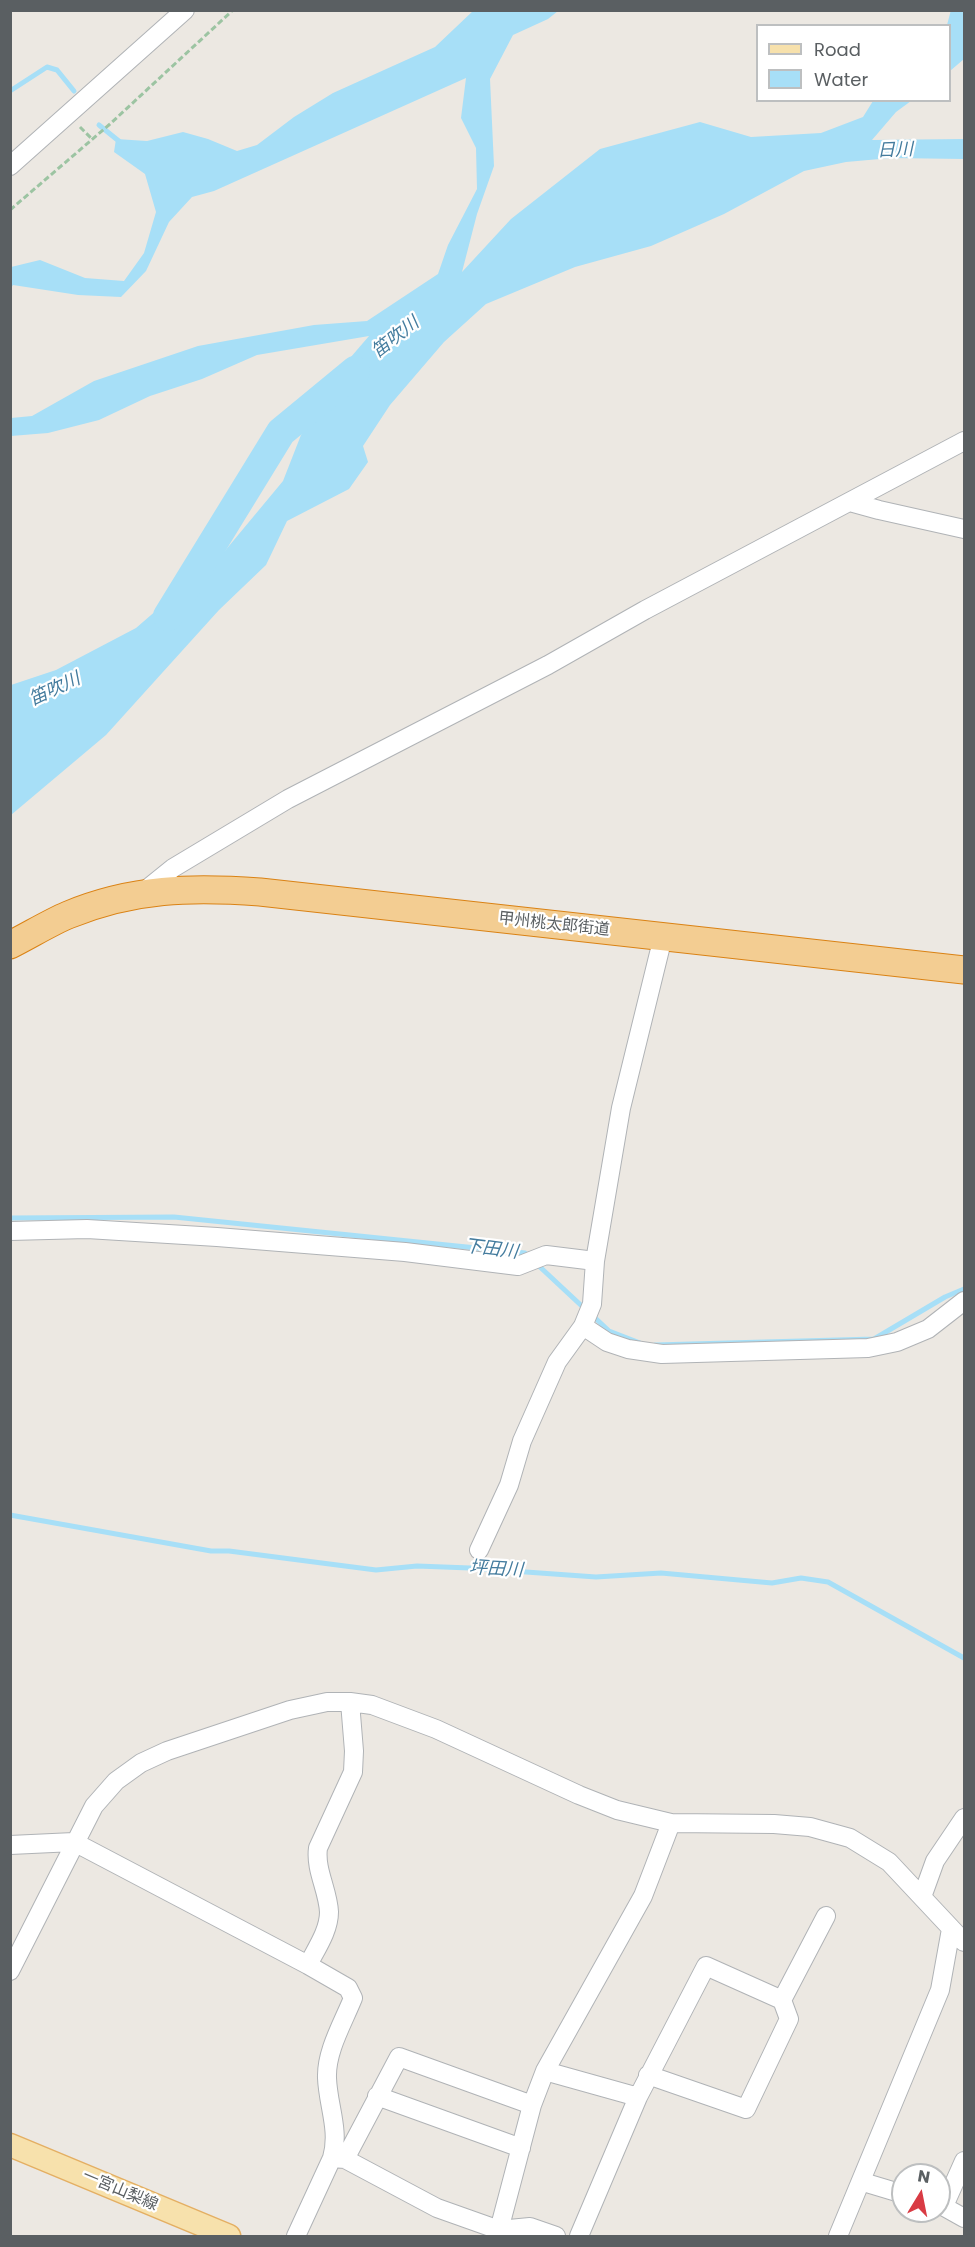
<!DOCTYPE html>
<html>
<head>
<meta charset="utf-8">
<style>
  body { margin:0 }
  #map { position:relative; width:975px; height:2247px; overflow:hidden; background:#ece8e2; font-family:Poppins,sans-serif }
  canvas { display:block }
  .frame { position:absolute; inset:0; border:12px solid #5a5f62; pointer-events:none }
  .legend { position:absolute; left:756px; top:24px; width:195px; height:78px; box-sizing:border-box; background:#fff; border:2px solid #bdbfc0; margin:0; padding:8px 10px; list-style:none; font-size:18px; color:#5a5f62 }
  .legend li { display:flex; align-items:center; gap:12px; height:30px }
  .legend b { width:30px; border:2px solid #bdbfc0 }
  .north { position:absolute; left:891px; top:2163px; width:60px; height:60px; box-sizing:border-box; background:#fff; border:2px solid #bdbfc0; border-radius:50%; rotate:10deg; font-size:16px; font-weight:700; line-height:24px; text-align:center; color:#5a5f62 }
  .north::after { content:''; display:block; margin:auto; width:21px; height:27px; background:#d93b44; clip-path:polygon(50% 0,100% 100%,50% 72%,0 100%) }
</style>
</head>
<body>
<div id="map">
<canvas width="975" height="2247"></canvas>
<div class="frame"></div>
<ul class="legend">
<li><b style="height:8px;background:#f7e1ac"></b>Road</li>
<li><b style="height:16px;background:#a7dff7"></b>Water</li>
</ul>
<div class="north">N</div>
</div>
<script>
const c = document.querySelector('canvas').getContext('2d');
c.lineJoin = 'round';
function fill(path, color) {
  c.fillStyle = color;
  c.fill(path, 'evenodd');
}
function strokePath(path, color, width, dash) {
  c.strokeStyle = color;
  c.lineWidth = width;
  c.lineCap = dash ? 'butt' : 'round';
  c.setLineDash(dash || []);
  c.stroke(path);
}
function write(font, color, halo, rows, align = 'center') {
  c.font = font + ' Poppins,"Noto Sans JP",sans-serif';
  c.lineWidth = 4.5;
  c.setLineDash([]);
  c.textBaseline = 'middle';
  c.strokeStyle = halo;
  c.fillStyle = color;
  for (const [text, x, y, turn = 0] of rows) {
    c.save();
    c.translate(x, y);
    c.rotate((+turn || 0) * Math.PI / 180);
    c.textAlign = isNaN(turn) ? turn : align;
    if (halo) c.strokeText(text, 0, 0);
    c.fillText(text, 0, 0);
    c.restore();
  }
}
fill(new Path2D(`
  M474 10 558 11 548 19 513 35 490 79 494 166 477 214 462 272 511 219 600 149 700 122 751 137 821 133 863 117 873 101H911L896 112 872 140 964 139V159L891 158 846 162 804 171 724 214 651 246 575 267 486 304 444 342 390 405 363 446 368 462 349 489 287 521 266 565 219 610 106 735 11 815V685L56 670 136 628 224 552 283 481 301 435 338 372 369 336 257 355 202 379 150 396 99 420 48 433 11 436V418L32 416 94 381 198 346 314 325 367 321 438 274 448 245 477 189 476 148 461 118 466 78 214 191 192 197 169 222 146 271 121 297 78 295 13 285 11 288V267L40 260 85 278 124 281 144 253 156 212 145 174 114 152 116 139 147 141 183 132 208 139 237 151 257 145 294 117 333 93 435 47Z
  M951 10 964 11V59L950 71V26L947 25Z`), '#a7dff7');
strokePath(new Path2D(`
  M10 91 47 67 57 70 74 91
  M99 125 120 142
  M10 1218 174 1217 525 1253 585 1309
  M592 1315 609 1331 640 1343
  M655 1345 874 1339 945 1297 964 1289
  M10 1515 211 1551H229L376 1570 417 1566 470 1568 596 1577 661 1573 772 1583 801 1578 828 1582 964 1658`), '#a7dff7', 5);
strokePath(new Path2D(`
  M168 616 281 432 355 371`), '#a7dff7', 30);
const minor = new Path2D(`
  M10 166 185 10
  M850 502 879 510 964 529
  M142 893 173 868 288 799 548 665 645 610 964 441
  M10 1231 87 1229 217 1237 405 1252 518 1266 546 1255 595 1261 621 1108 663 937
  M583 1326 607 1342 628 1349 662 1354 868 1348 897 1342 928 1329 964 1301
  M479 1550 509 1485 522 1441 557 1362 583 1326 592 1304 595 1261
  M10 1845 74 1842 308 1965 348 1988 353 1998C343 2023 326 2051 327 2078 328 2106 340 2130 332 2158
  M922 1897 935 1861 964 1818
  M308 1965C316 1949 329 1931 329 1912 328 1890 315 1870 318 1848L353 1772 354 1751 350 1702
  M10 1971 94 1806 116 1781 141 1763 167 1751 290 1710 327 1702H350L372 1705 436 1729 579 1795 617 1810 671 1823 774 1824 810 1827 850 1838 889 1862 964 1942
  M545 2071 638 2097
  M648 2075 746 2109 789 2019 782 2000 826 1916
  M377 2096 521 2148
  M345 2159 399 2057 532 2105
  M863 2182 903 2194
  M939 2204 964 2218
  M944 2206 964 2161
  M499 2230 532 2105 545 2071 643 1896 671 1823
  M296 2236 332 2158 345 2159 437 2208 499 2230 530 2227 556 2236
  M579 2236 638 2097 706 1966 782 2000
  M838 2236 940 1990 951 1929`);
const major = new Path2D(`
  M10 2145 229 2236`);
const highway = new Path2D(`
  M10 945C30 935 49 923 68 915 133 888 192 887 260 892L964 970`);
strokePath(minor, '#b0b3b6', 20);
strokePath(major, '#e4af63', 25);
strokePath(highway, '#da8214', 29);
strokePath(new Path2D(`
  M80 127 92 139
  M10 210 110 124 233 10`), '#9cc4a2', 3, [6, 3]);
strokePath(minor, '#fff', 18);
strokePath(major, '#f7e1ac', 22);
strokePath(highway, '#f3cd92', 27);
write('16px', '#5a5f62', '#fff', [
  ["甲州桃太郎街道",554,925,6],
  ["一宮山梨線",120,2191,23]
]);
write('italic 18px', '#447c9e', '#fff', [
  ["日川",895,151,-2],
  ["笛吹川",396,338,-38],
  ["笛吹川",55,690,-25],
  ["下田川",491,1250,7],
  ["坪田川",496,1570,3]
]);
</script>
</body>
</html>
